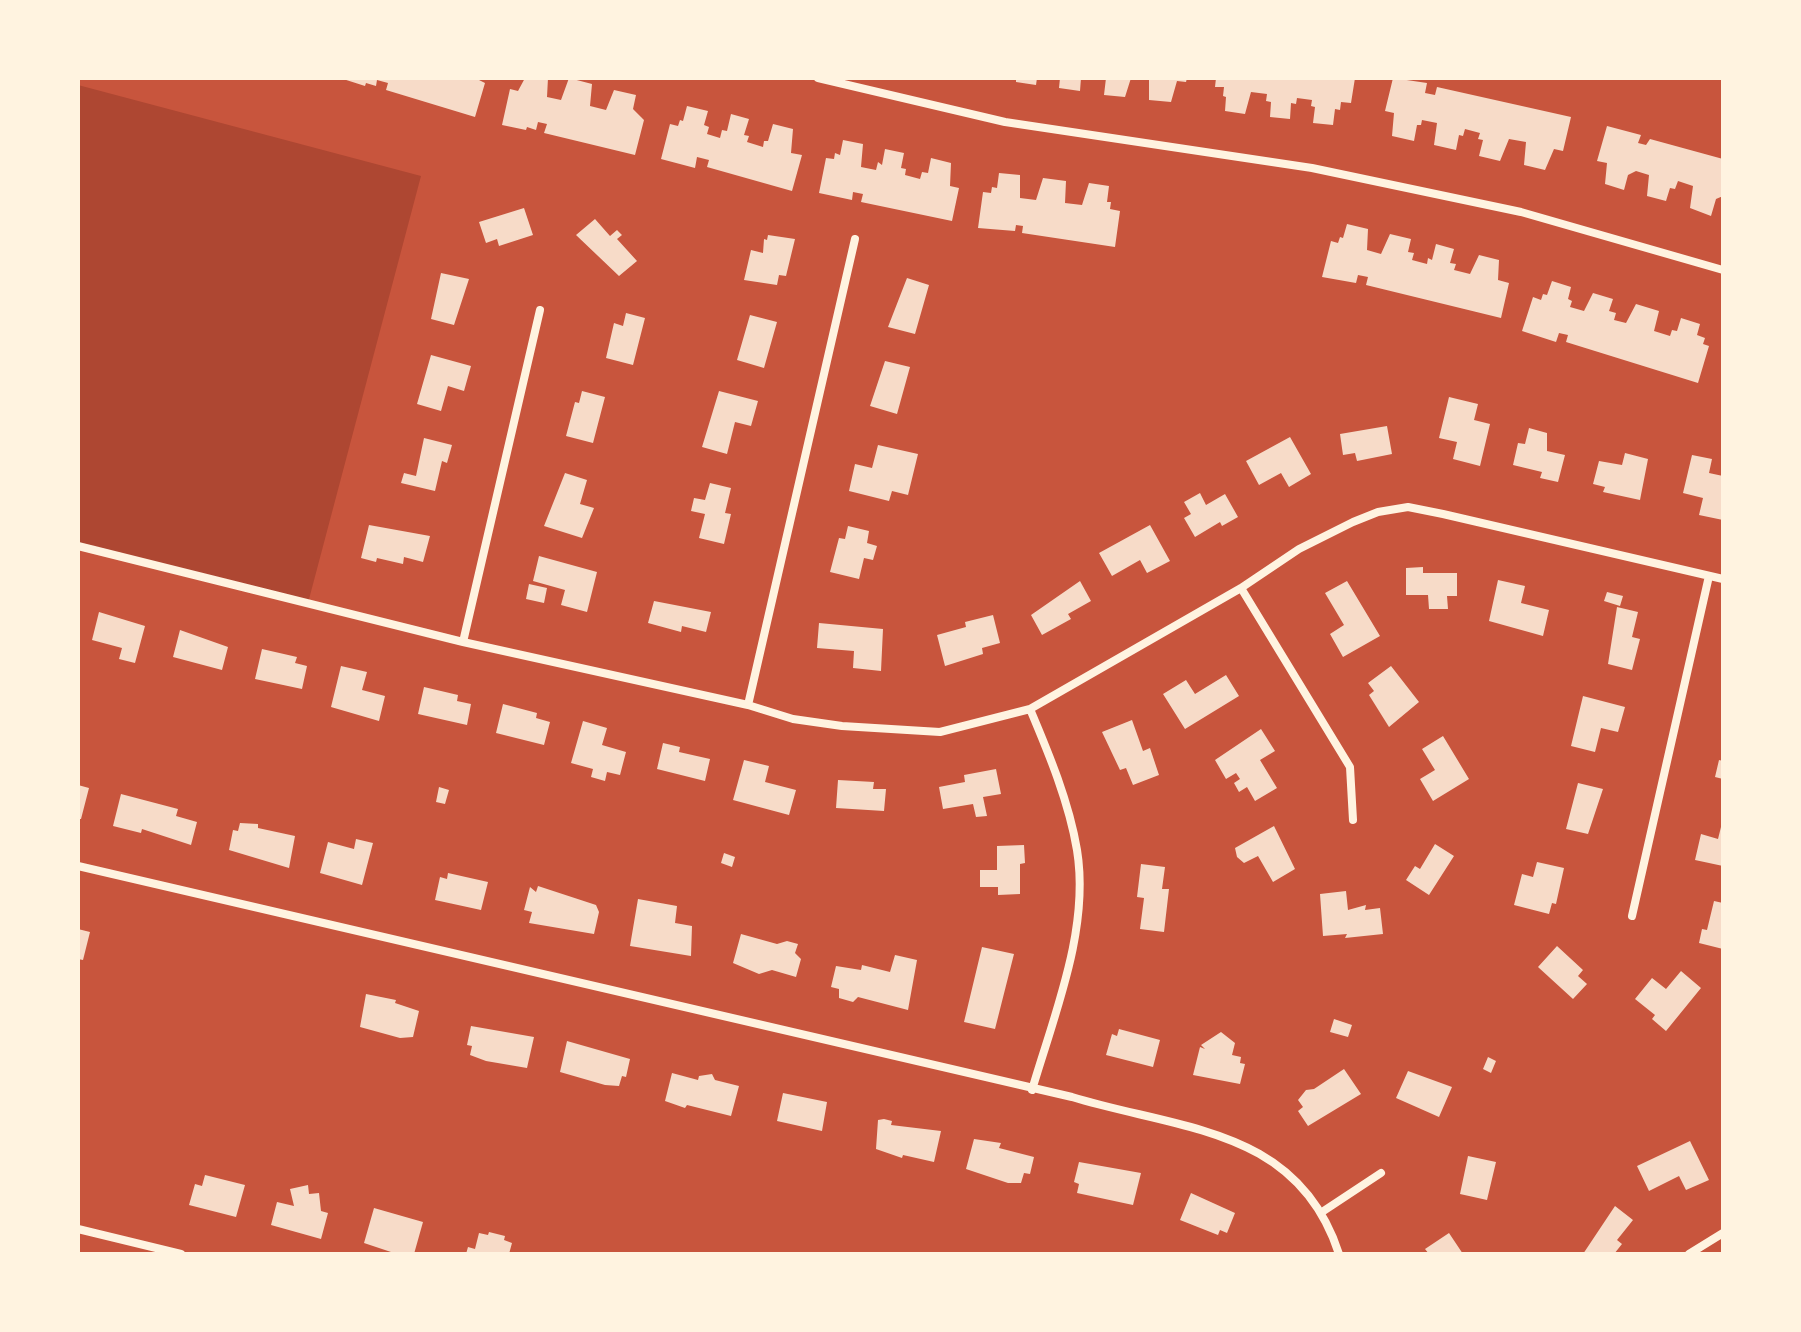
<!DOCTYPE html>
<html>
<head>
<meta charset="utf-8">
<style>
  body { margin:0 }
  #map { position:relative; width:1801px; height:1332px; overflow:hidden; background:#c8553d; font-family:Overpass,sans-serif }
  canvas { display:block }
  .frame { position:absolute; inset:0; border:80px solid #fff3e0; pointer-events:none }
</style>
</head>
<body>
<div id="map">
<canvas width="1801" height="1332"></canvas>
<div class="frame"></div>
</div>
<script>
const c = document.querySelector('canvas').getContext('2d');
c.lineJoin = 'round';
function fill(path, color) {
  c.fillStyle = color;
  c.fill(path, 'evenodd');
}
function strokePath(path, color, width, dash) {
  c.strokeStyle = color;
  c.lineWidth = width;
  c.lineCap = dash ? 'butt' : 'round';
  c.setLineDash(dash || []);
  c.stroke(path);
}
fill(new Path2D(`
  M78 85 421 176 308 603 78 549Z`), '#ae4732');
fill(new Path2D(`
  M340 78H475L485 83 475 117 386 90 388 83 377 80 376 86 366 83 365 86Z
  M525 78H548L547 97 561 100 569 78 592 84 590 106 606 110 614 90 636 95 633 109 644 120 635 155 544 133 547 124 538 122 536 130 527 127 526 130 502 125 510 89 518 91Z
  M1016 78H1037L1036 85 1016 82Z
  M1060 78H1081L1080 91 1059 88Z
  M1106 78H1131L1125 97 1104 95Z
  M1149 78H1187L1186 82 1177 81 1171 102 1149 100Z
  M1216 78H1355L1351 103 1341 102 1340 110 1335 109 1333 125 1313 123 1315 107 1311 106 1312 100 1297 98 1296 104 1291 103 1290 119 1270 117 1271 102 1266 101 1267 94 1251 92 1245 114 1225 111 1226 97 1223 96 1224 87H1215Z
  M1393 78 1427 83 1425 93 1435 95 1437 87 1571 117 1563 151 1554 149 1545 170 1524 165 1526 142 1509 139 1500 161 1479 156 1483 140 1478 139 1480 133 1465 129 1463 136 1459 135 1456 150 1434 145 1437 123 1422 120 1421 125H1417L1414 141 1392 136 1394 113 1385 111Z
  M687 106 708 111 704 125 709 127 707 134 720 138 722 130 727 131 731 114 749 119 744 135 749 136 747 142 763 147 764 141H768L773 124 793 129 791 153 802 155 792 191 707 167 709 160 697 157 695 168 661 159 670 124 678 126 680 120 683 121Z
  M1607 126 1641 135 1638 143 1646 145 1650 139 1723 159V196L1716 199 1711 216 1690 208 1693 186 1678 181 1675 189 1670 188 1666 201 1647 196 1649 175 1636 171 1628 175 1624 190 1605 184 1607 163 1597 161Z
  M843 140 863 144 861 167 876 170 878 162 882 165 885 149 904 153 901 168 906 169 905 175 920 179 922 172 928 173 931 158 951 163 950 186 959 188 952 221 861 202 863 194 853 192 852 200 819 193 826 158 834 159 835 153 840 155Z
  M999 173 1020 175V198L1036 200 1043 178 1066 181 1065 203 1082 205 1089 183 1109 186 1107 202H1111L1110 209 1120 211 1115 247 1022 233 1023 226 1016 225 1015 231 978 228 983 192 991 193 992 187 997 188Z
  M524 208 533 235 499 246 497 239 486 243 479 222Z
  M595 219 610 236 617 230 622 235 617 239 637 261 619 276 576 235Z
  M1347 224 1368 229 1367 250 1381 254 1390 234 1411 239 1408 252 1414 253 1412 260 1427 264 1428 258 1432 260 1436 244 1454 249 1450 263 1456 264 1454 270 1470 274 1479 255 1499 260 1498 280 1509 283 1501 318 1366 285 1368 277 1358 275 1356 283 1322 277 1331 241 1338 243 1340 237 1343 238Z
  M768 235 795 239 786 276 779 275 777 285 744 280 751 250 763 253 764 239 767 240Z
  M441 273 469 279 454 325 431 319Z
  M907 278 929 285 915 334 888 327Z
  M1552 281 1571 287 1568 299 1572 301 1570 307 1584 311 1593 293 1613 299 1609 311 1616 313 1614 320 1626 323 1636 304 1659 311 1654 331 1670 336 1672 330 1677 331 1681 318 1700 324 1697 335 1705 338 1703 344 1709 346 1698 383 1566 342 1568 335 1559 333 1556 342 1522 331 1533 297 1541 300 1543 294 1547 295Z
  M626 313 645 318 633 365 606 358 614 323 623 326Z
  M750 315 777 322 764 368 737 360Z
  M431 355 471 366 464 391 448 386 441 411 417 404Z
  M885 361 910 367 897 414 870 406Z
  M582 391 605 397 593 443 566 436 575 402 579 403Z
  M719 391 758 401 751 426 735 422 727 454 702 447Z
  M1449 397 1478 404 1474 420 1490 424 1480 466 1453 459 1457 442 1439 438Z
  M1387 426 1392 454 1357 461 1355 453 1343 455 1340 434Z
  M1529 428 1547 433V451L1565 455 1558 482 1540 478 1542 472 1513 465 1518 443 1525 444Z
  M1290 437 1311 474 1289 487 1281 473 1259 485 1246 461Z
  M424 438 452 445 447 463 442 461 435 491 401 483 404 473 416 476Z
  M878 445 918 454 908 495 892 491 889 501 849 491 855 464 872 468Z
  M1625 453 1648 459 1640 500 1603 492 1605 487 1593 484 1599 461 1622 465Z
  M1692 455 1712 459 1709 473 1723 476V520L1699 515 1703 498 1683 493Z
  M565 473 587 480 580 504 594 508 582 538 544 526Z
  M710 483 731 488 725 513 731 514 724 544 699 538 705 514 691 511 694 498 705 500Z
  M1200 493 1206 505 1225 494 1238 517 1222 526 1220 522 1195 537 1184 518 1191 514 1184 502Z
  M369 525 430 536 423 562 404 557 403 564 377 558 376 562 361 558Z
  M1150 525 1170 561 1147 573 1140 560 1112 576 1099 553Z
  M848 526 869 531 867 543 877 546 873 560 864 558 859 579 830 572 839 538 845 539Z
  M539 556 597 572 587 612 561 605 565 590 533 581Z
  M1423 567V573H1457V596H1447L1448 609H1429L1428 595H1406V568Z
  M1498 580 1525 586 1521 603 1549 610 1543 636 1489 621Z
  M1080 581 1091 601 1068 614 1071 619 1042 635 1031 615Z
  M1347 581 1380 636 1343 657 1330 634 1344 625 1325 593Z
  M529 584 547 588 544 603 526 599Z
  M1607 592 1623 596 1620 606 1604 601Z
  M654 601 711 612 706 632 682 626 681 632 648 623Z
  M1617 607 1638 612 1632 637 1640 639 1632 670 1608 664Z
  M99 612 145 626 135 663 119 659 122 648 92 640Z
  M993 615 1000 643 982 648 983 654 945 666 937 635 966 627 965 622Z
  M819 623 883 629 881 671 853 668 854 651 817 648Z
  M180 630 228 647 222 670 173 657Z
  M262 649 297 657 295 663 307 666 302 689 255 679Z
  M341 666 367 672 362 690 385 696 379 721 331 707Z
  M1391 666 1419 702 1389 727 1369 695 1374 691 1368 683Z
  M1226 675 1239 696 1185 729 1163 694 1186 680 1195 694Z
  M424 687 458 695 457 701 471 704 467 725 418 714Z
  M1583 696 1625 707 1618 732 1601 728 1595 752 1571 746Z
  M503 704 537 713 536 718 550 722 544 745 496 733Z
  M1132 720 1143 751 1150 748 1159 775 1133 785 1126 768 1120 770 1102 732Z
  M583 721 607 728 602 745 626 752 620 775 607 772 605 781 591 777 593 769 571 763Z
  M1261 729 1275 751 1260 760 1277 788 1255 801 1247 787 1239 792 1234 783 1240 779 1236 773 1226 779 1215 760Z
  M1443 736 1469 779 1433 801 1420 779 1435 770 1422 749Z
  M663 743 680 747 679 752 710 759 705 781 657 769Z
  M744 760 769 766 765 782 796 790 789 815 733 800Z
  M1719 760 1723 761V779L1715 777Z
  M996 769 1001 794 983 797 987 816 976 817 973 804 943 809 939 787 965 782 964 775Z
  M838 780 874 782 873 789H886L884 811 836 808Z
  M1578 783 1603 789 1588 834 1566 829Z
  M78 785 89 788 81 819H78Z
  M439 787 449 790 445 804 436 802Z
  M121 794 178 809 176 816 197 822 191 845 142 829 141 833 113 826Z
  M240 823 258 824V828L295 836 289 868 229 850 233 830 238 831Z
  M1722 823 1723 866 1695 860 1701 834 1718 839Z
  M1274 826 1295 869 1273 882 1258 856 1244 863 1237 857 1235 848Z
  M356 839 373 843 362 885 320 873 328 842 354 849Z
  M1435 844 1454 856 1429 895 1406 880 1415 866 1420 869Z
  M1024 845 1025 863 1020 864V894L998 895V887H980V870H997V846Z
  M724 853 735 857 732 867 721 863Z
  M1537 862 1564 868 1556 904 1552 903 1549 914 1514 905 1522 874 1533 877Z
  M1141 864 1165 867 1162 889H1169L1164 932 1140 929 1144 898 1137 897Z
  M448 873 488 882 481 910 435 900 440 877 447 879Z
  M538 886 596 905 599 912 594 934 529 923 532 912 524 910 530 887 536 892Z
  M1346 891 1348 910 1366 905 1365 910 1380 908 1383 934 1345 938 1347 934 1323 936 1320 894Z
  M638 899 677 906 675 923 692 926 691 956 630 946Z
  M1714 901 1723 903V949L1699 943 1702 929 1707 930Z
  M78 929 90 932 83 960 78 959Z
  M741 934 777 944 787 941 798 944 795 953 801 959 796 977 772 970 759 974 733 963Z
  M1557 946 1583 970 1578 976 1587 984 1573 999 1538 967Z
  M982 947 1014 954 995 1029 964 1022Z
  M895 955 917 960 908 1010 858 997 853 1002 839 998V989L831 987 836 966 861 970 862 965 890 972Z
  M1681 971 1701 988 1666 1031 1652 1019 1655 1015 1635 999 1652 978 1666 989Z
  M366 994 396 1000 395 1003 419 1011 413 1037 400 1038 360 1027Z
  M1334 1019 1352 1025 1348 1037 1330 1032Z
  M471 1026 534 1037 527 1068 486 1061 470 1055 472 1046 467 1045Z
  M1119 1029 1160 1040 1153 1067 1106 1055 1112 1034 1117 1036Z
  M1221 1032 1235 1043 1232 1055 1241 1057 1240 1063 1245 1064 1240 1084 1193 1075 1200 1047 1205 1049 1201 1045Z
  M567 1041 630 1059 626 1077 622 1076 619 1086 605 1085 560 1072Z
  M1488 1057 1496 1061 1491 1073 1483 1069Z
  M1344 1069 1361 1094 1308 1126 1298 1111 1303 1107 1298 1100 1306 1090 1314 1089Z
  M1408 1071 1452 1087 1439 1117 1396 1098Z
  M672 1073 698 1080 699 1076 712 1074 715 1080 739 1086 731 1116 687 1105 685 1108 665 1101Z
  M783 1093 827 1102 822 1131 777 1121Z
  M884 1119 892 1121 891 1125 941 1131 934 1162 903 1155 902 1158 876 1149 878 1120Z
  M974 1139 1001 1143 999 1148 1034 1157 1030 1174 1024 1173 1021 1183H1008L966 1169Z
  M1690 1141 1709 1180 1686 1190 1679 1176 1649 1191 1637 1166Z
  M1468 1156 1496 1162 1487 1200 1460 1194Z
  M1079 1162 1141 1173 1133 1205 1077 1193 1079 1184 1074 1182Z
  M205 1175 245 1185 236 1217 189 1205 195 1184 202 1186Z
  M308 1185 309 1194 319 1193 321 1211 328 1213 321 1239 271 1225 277 1202 294 1206 290 1189Z
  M1191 1193 1235 1213 1227 1233 1220 1230 1218 1235 1180 1220Z
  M1615 1206 1633 1220 1617 1240 1622 1244 1614 1254H1583Z
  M374 1208 423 1222 414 1254H397L364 1243Z
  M489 1232 505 1236 504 1240 512 1243 509 1254H466L468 1247 475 1249 479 1233 488 1235Z
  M1449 1233 1463 1254H1429L1425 1249Z`), '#f7dbc8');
strokePath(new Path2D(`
  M818 78 1005 122 1312 168 1521 212 1723 270
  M78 546 463 642 748 705 793 719 842 726 940 732 1030 709 1241 588 1299 549 1353 522 1378 512 1408 507 1443 514 1723 579
  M1241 588 1350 767 1353 820
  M463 642 540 310
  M748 705 855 239
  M1030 709C1049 754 1069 802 1077 850 1090 929 1054 1015 1032 1090
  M78 866 1072 1097C1180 1130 1298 1127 1339 1254
  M1632 916 1709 576
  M1322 1212 1381 1173
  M78 1229 181 1254
  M1689 1254 1723 1233`), '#fff3e0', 8);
</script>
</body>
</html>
